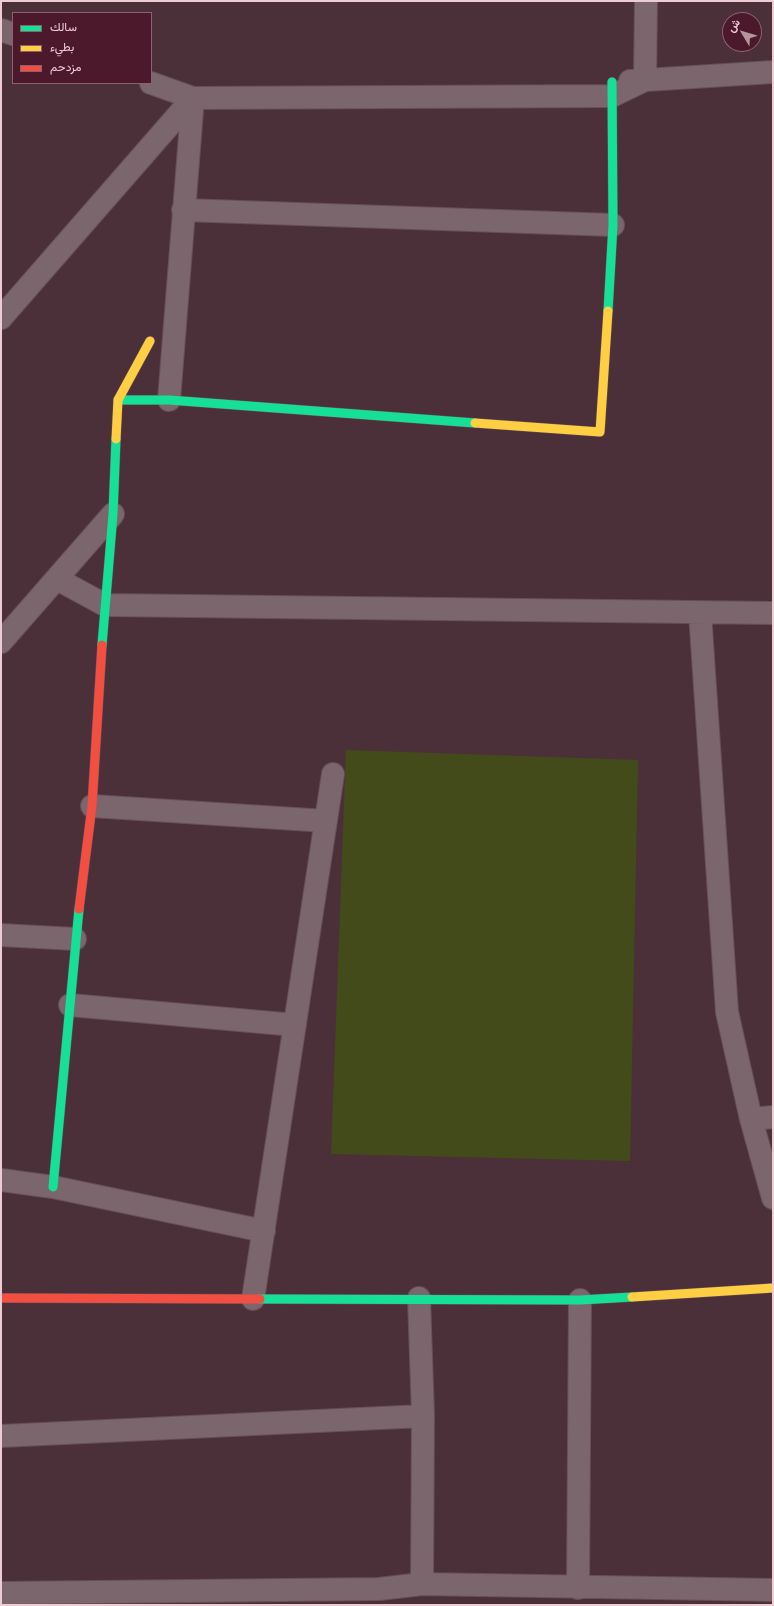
<!DOCTYPE html>
<html>
<head>
<meta charset="utf-8">
<style>
  body { margin:0 }
  #map { position:relative; width:774px; height:1606px; overflow:hidden; background:#4b3039; font-family:"IBM Plex Sans",Vazirmatn,sans-serif }
  canvas { display:block }
  .frame { position:absolute; inset:0; border:2px solid #eeccd4; pointer-events:none }
  .legend { position:absolute; left:12px; top:12px; width:140px; height:72px; box-sizing:border-box; background:#4b192b; border:1px solid #8c616f; margin:0; padding:5px 7px; list-style:none; font-size:12px; color:#eeccd4 }
  .legend li { display:flex; align-items:center; gap:8px; height:20px }
  .legend b { width:20px; border:1px solid #8c616f }
  .north { position:absolute; left:722px; top:12px; width:40px; height:40px; box-sizing:border-box; background:#4b192b; border:1px solid #8c616f; border-radius:50%; rotate:308deg; font-size:11px; font-weight:700; line-height:16px; text-align:center; color:#eeccd4 }
  .north::after { content:''; display:block; margin:auto; width:14px; height:18px; background:#b5959e; clip-path:polygon(50% 0,100% 100%,50% 72%,0 100%) }
</style>
</head>
<body>
<div id="map">
<canvas width="774" height="1606"></canvas>
<div class="frame"></div>
<ul class="legend">
<li><b style="height:5px;background:#16e098"></b>سالك</li>
<li><b style="height:5px;background:#ffcf43"></b>بطيء</li>
<li><b style="height:5px;background:#f24e42"></b>مزدحم</li>
</ul>
<div class="north">ش</div>
</div>
<script>
const c = document.querySelector('canvas').getContext('2d');
c.lineJoin = 'round';
function fill(path, color) {
  c.fillStyle = color;
  c.fill(path, 'evenodd');
}
function strokePath(path, color, width, dash) {
  c.strokeStyle = color;
  c.lineWidth = width;
  c.lineCap = dash ? 'butt' : 'round';
  c.setLineDash(dash || []);
  c.stroke(path);
}
fill(new Path2D(`
  M346 750 638 760 630 1161 331 1154Z`), '#434b1a');
const street = new Path2D(`
  M1 30 13 34
  M630 81 773 72
  M151 83 193 98 612 96 645 80 646 1
  M183 210 613 225
  M1 318 193 98
  M169 400 193 98
  M57 579 105 605 773 613
  M700 613 727 1012 751 1119 773 1198
  M1 642 113 514
  M92 806 326 821
  M1 935 75 939
  M70 1005 295 1025
  M751 1119 773 1117
  M1 1180 53 1187 264 1231
  M419 1298 423 1416 422 1584
  M253 1299 333 774
  M1 1436 423 1416
  M578 1588 580 1300
  M1 1593 379 1589 422 1584 773 1590`);
const fast = new Path2D(`
  M608 311 613 225 612 82
  M118 400H169L475 423
  M102 645 113 514 116 439
  M53 1187 79 909
  M260 1299 580 1300 632 1297`);
const slow = new Path2D(`
  M475 423 600 432 608 311
  M116 439 118 400 150 341
  M632 1297 773 1288`);
const jam = new Path2D(`
  M79 909 92 806 102 645
  M1 1298 260 1299`);
strokePath(street, '#684f57', 24);
strokePath(fast, '#684f57', 10);
strokePath(slow, '#684f57', 10);
strokePath(jam, '#684f57', 10);
strokePath(street, '#7b666d', 22);
strokePath(fast, '#16e098', 9);
strokePath(slow, '#ffcf43', 9);
strokePath(jam, '#f24e42', 9);
</script>
</body>
</html>
